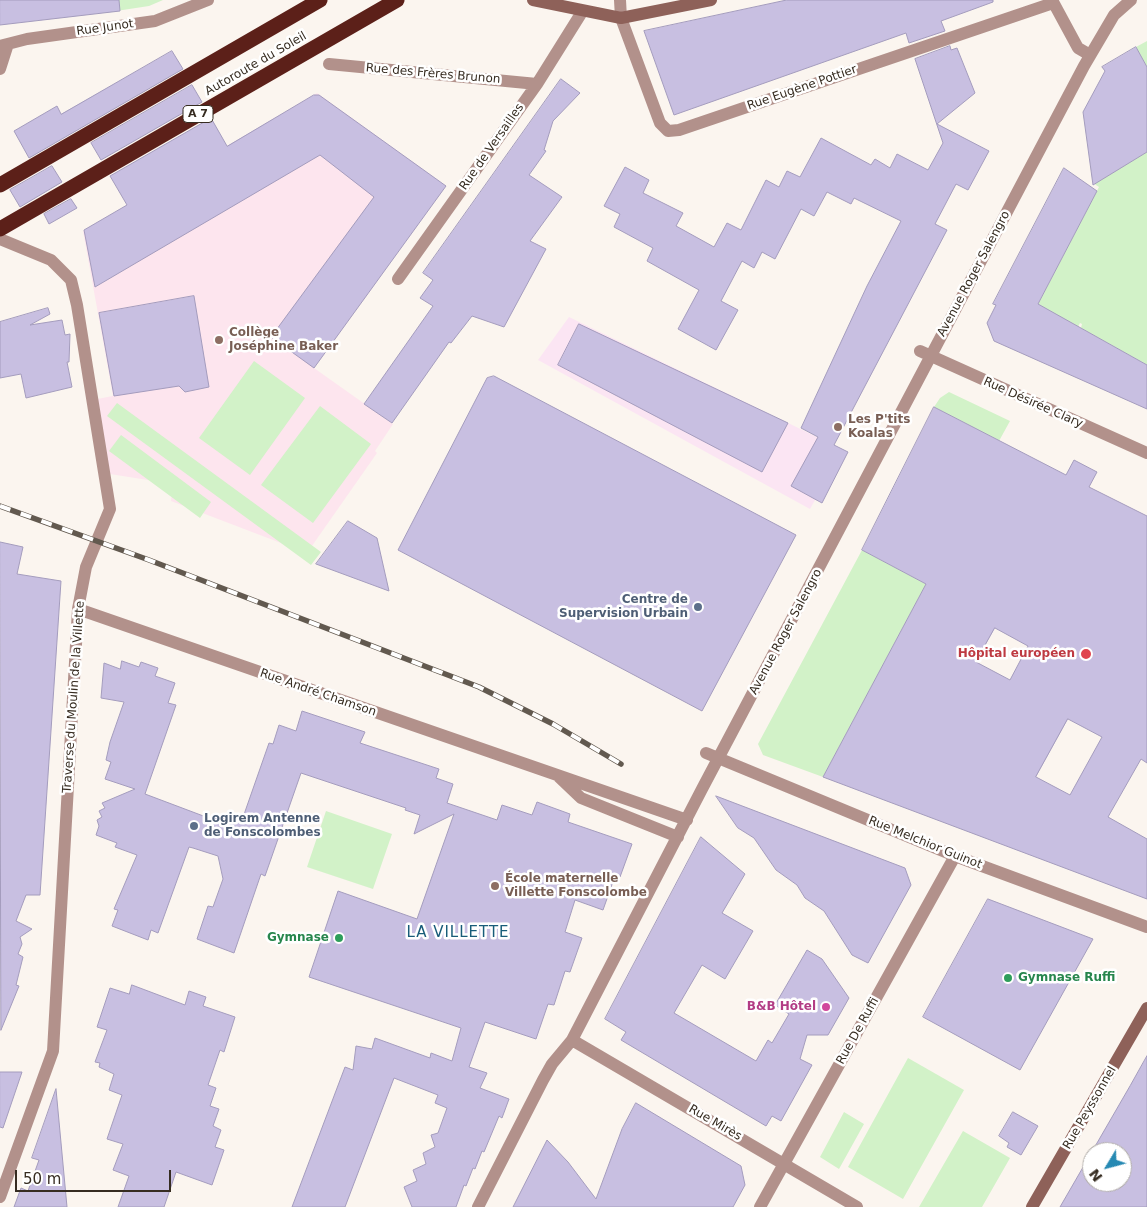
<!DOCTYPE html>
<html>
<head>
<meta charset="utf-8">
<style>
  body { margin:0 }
  #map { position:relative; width:1147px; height:1207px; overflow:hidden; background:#fbf5ef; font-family:"DejaVu Sans",sans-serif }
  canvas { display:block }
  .north { position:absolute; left:1082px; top:1142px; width:50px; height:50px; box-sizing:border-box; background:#fff; border:1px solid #afaba6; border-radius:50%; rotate:233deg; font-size:14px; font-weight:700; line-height:20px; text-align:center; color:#362c21 }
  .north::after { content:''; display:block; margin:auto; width:18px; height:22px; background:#2689b3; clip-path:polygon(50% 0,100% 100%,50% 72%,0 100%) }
  .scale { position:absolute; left:15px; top:1170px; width:156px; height:22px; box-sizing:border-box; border:2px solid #362c21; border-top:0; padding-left:6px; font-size:15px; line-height:18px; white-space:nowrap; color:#362c21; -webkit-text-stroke:4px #fff; paint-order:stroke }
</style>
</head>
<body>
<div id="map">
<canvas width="1147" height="1207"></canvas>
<div class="north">N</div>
<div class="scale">50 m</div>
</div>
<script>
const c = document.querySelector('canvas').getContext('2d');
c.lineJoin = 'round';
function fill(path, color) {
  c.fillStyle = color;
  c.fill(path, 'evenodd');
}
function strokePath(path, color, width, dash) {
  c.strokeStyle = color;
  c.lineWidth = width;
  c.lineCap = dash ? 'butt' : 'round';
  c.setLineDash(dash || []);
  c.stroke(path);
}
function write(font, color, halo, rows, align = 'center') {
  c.font = font + ' "DejaVu Sans",sans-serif';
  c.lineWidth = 5;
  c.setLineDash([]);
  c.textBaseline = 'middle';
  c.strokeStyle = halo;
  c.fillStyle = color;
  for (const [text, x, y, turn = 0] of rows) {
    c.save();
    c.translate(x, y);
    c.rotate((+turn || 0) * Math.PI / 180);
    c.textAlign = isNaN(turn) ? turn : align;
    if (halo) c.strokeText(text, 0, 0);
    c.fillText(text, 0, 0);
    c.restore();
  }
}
fill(new Path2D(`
  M569 317 848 452 822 503 815 500 810 509 538 360Z`), '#fbe5f3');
fill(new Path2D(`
  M317 93 446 186 314 368 393 424 375 451 377 453 307 553 171 501 173 484 110 474 97 399 113 396 83 231Z`), '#fde5ee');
fill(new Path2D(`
  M109 0H163L149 6 103 13Z
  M1147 41V67L1136 47Z
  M1147 152V365L1081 328 1082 324 1080 323 1078 327 1037 306 1099 187 1093 183Z
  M254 361 305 398 250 475 199 438Z
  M949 392 1010 421 999 441 934 407 940 398Z
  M117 403 321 552 311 565 107 416Z
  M320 406 371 444 313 523 261 485Z
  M121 435 211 502 200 518 109 451Z
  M862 550 926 584 823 777 763 755 758 744Z
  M326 811 392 834 373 889 307 867Z
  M908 1058 964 1090 903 1199 848 1167Z
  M844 1112 864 1124 839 1169 820 1157Z
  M963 1131 1010 1158 982 1207H919Z`), '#d2f2c8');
const building = new Path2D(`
  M0 0H119L120 11 0 25Z
  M787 0H993V2L941 21 945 31 909 43 906 33 674 115 644 31Z
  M950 46 951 50 957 48 975 93 937 124 989 151 968 190 956 184 935 224 947 230 834 445 848 452 822 503 791 486 818 437 801 428 867 286 901 221 854 198 851 204 827 192 814 216 801 209 775 259 762 252 754 268 742 261 721 301 738 310 716 350 678 329 699 290 647 261 653 248 614 227 620 214 604 206 625 167 649 180 643 193 683 213 676 226 714 247 727 223 741 230 766 180 779 187 787 171 800 177 821 138 871 165 875 159 890 168 897 154 928 170 943 143 915 59Z
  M1136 47 1147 67V152L1093 185 1083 112 1105 71 1102 67Z
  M172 51 183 69 29 158 14 131 57 106 61 114Z
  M561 79 580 93 553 121 544 150 546 151 529 175 562 197 530 241 546 249 504 327 472 316 451 343 449 342 392 423 364 404 433 306 420 298 433 280 423 273Z
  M192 85 202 102 101 160 91 143Z
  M314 95H319L446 186 314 368 271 337 374 197 320 155 95 287 84 230 127 205 110 176 211 118 227 146Z
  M52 166 62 182 20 207 10 190Z
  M1064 168 1097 191 1038 304 1147 365V409L994 341 987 323 996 305 993 304Z
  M71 199 77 208 49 224 44 214Z
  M194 296 209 387 185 392 179 386 114 396 99 313Z
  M48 308 50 314 30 325 62 320 65 335 70 334 69 362H67L72 387 26 398 21 374 0 378V322Z
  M579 324 788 423 762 472 558 365Z
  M494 376 796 535 702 711 398 550 487 378Z
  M934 407 1066 475 1074 460 1097 472 1089 487 1147 516V763L1141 759 1108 817 1147 839V899L823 777 926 584 862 550ZM995 628 1028 646 1010 680 976 662ZM1068 719 1102 737 1070 795 1036 777Z
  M348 521 377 538 389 591 316 564Z
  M0 542 23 547 17 574 61 581 40 895H26L16 921 32 929 20 937 22 944 18 954 23 957 16 985 19 986 1 1030Z
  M122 661 139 667 141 662 158 668 155 676 175 683 168 703 176 705 145 794 214 820 216 816 241 823 269 743 273 744 279 725 296 731 302 711 365 732 360 743 439 769 436 778 453 784 447 803 497 820 502 805 532 815 537 802 570 814 568 822 632 844 620 877 615 876 603 910 575 900 565 932 582 938 570 972 565 971 554 1005 548 1004 536 1039 485 1022 469 1067 487 1073 480 1088 509 1099 502 1118 499 1116 484 1152 482 1151 475 1169 473 1168 466 1186 464 1185 456 1207H412L404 1187 417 1181 413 1170 426 1164 423 1153 435 1147 431 1135 438 1133 447 1108 435 1103 438 1095 394 1078 345 1207H292L345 1067 353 1070 356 1046 372 1049 375 1038 430 1058 431 1053 452 1061 461 1028 309 977 338 891 417 919 454 814 414 834 420 815 405 810 406 808 301 773 265 876 261 874 234 953 197 939 208 906 213 907 223 879 218 856 193 848 189 847 158 933 151 930 148 940 112 926 118 910 114 909 137 855 115 847 117 843 96 835 99 826 97 820 102 817 99 811 105 808 102 803 135 789 105 779 111 762 106 760 110 742 124 702 101 698 104 663 120 669Z
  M716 796 905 868 911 885 868 963 852 955 824 911 805 898 797 885 776 870 754 838 738 828Z
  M701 837 745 874 722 913 753 931 725 979 702 965 674 1013 756 1061 768 1040 772 1043 789 1014 775 1005 807 950 822 959 849 998 828 1035H807L800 1059 812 1065 781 1121 772 1116 766 1126 621 1040 626 1032 605 1019Z
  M988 899 1093 939 1020 1070 923 1017Z
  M132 985 185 1005 189 991 206 997 203 1006 235 1017 224 1052 220 1050 208 1085 216 1088 210 1106 219 1109 213 1126 221 1130 215 1147 224 1150 212 1185 176 1172 164 1207H118L129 1176 113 1170 123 1144 107 1139 122 1095 109 1090 114 1074 99 1067 100 1063 95 1062 107 1030 97 1027 110 988 129 994Z
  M1147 1056V1207H1060L1130 1086ZM1092 1152H1122V1182H1092Z
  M0 1072H22L3 1128 0 1127Z
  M56 1089 67 1207H14L21 1188 28 1191 39 1160 32 1158Z
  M636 1103 741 1166 745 1185 733 1207H513L547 1140 568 1162 596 1199 622 1129Z
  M1013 1112 1038 1126 1021 1155 1007 1147 1009 1143 999 1136Z`);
fill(building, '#c8bfe1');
strokePath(building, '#a49cbd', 1);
strokePath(new Path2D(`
  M620 0 621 18 660 123 668 131 679 130 1053 3
  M1052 0 1078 48 1090 55
  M0 46 27 39 155 21 208 0
  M329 64 537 84
  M0 69 8 44
  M0 239 51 260 71 280 77 305 110 509 86 567 78 609 53 1051 0 1197
  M398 279 537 84 582 12
  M920 351 1147 453
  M78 609 687 820
  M706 753 955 856 1147 927
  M560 778 581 798 678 837
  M572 1040 857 1207
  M478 1207 543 1080 552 1064 572 1040 702 789 1084 66 1114 15 1131 0
  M760 1207 955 856`), '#b2918b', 12);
strokePath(new Path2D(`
  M533 0 621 18 711 0
  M1032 1207 1147 1008`), '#8e6159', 12);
strokePath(new Path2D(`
  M0 185 320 0
  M0 229 397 0`), '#5c2019', 15);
const rail = new Path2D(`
  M0 506 149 560 479 687 553 724 621 764`);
strokePath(rail, '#62594f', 5.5);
strokePath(rail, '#fff', 4, [11]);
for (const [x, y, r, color] of [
  [219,340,5,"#8d6e63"],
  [838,427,5,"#8d6e63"],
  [698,607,5,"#5c6f8a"],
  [1086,654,6,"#e0444e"],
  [194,826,5,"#5c6f8a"],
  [495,886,5,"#8d6e63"],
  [339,938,5,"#2e9e5b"],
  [1008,978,5,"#2e9e5b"],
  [826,1007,5,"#d1479c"]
]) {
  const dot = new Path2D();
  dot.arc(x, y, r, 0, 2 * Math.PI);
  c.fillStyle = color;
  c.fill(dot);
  strokePath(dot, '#fff', 2);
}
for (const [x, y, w] of [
  [198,114,30]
]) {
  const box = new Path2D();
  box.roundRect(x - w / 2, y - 8.5, w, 17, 4);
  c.fillStyle = '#fff';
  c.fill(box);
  strokePath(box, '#362c21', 1);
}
write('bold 11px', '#362c21', null, [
  ["A 7",198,114]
]);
write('12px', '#362c21', '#fff', [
  ["Rue Junot",105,28,-8],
  ["Autoroute du Soleil",256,64,-30],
  ["Rue des Frères Brunon",433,74,5],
  ["Rue Eugène Pottier",802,88,-19],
  ["Rue de Versailles",492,147,-55],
  ["Avenue Roger Salengro",974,274,-62],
  ["Rue Désirée Clary",1033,403,24],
  ["Avenue Roger Salengro",786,632,-62],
  ["Rue André Chamson",318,693,19],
  ["Traverse du Moulin de la Villette",74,697,-86],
  ["Rue Melchior Guinot",925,843,22],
  ["Rue De Ruffi",858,1031,-61],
  ["Rue Peyssonnel",1090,1108,-60],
  ["Rue Mirès",715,1123,30]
]);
write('bold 12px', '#785e54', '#fff', [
  ["Collège",229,333],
  ["Joséphine Baker",229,347],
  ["Les P'tits",848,420],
  ["Koalas",848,434],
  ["École maternelle",505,879],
  ["Villette Fonscolombe",505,893]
], 'left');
write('bold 12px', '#4e5e75', '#fff', [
  ["Centre de",688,600],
  ["Supervision Urbain",688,614],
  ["Logirem Antenne",204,819,"left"],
  ["de Fonscolombes",204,833,"left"]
], 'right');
write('bold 12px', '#be3a42', '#fff', [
  ["Hôpital européen",1075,654]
], 'right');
write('bold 12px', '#27864d', '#fff', [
  ["Gymnase",329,938],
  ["Gymnase Ruffi",1018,978,"left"]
], 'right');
write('bold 12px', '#b23c85', '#fff', [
  ["B&B Hôtel",816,1007]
], 'right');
c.letterSpacing = '1px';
write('15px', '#185c79', '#fff', [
  ["LA VILLETTE",458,933]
]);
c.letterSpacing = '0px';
</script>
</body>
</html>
